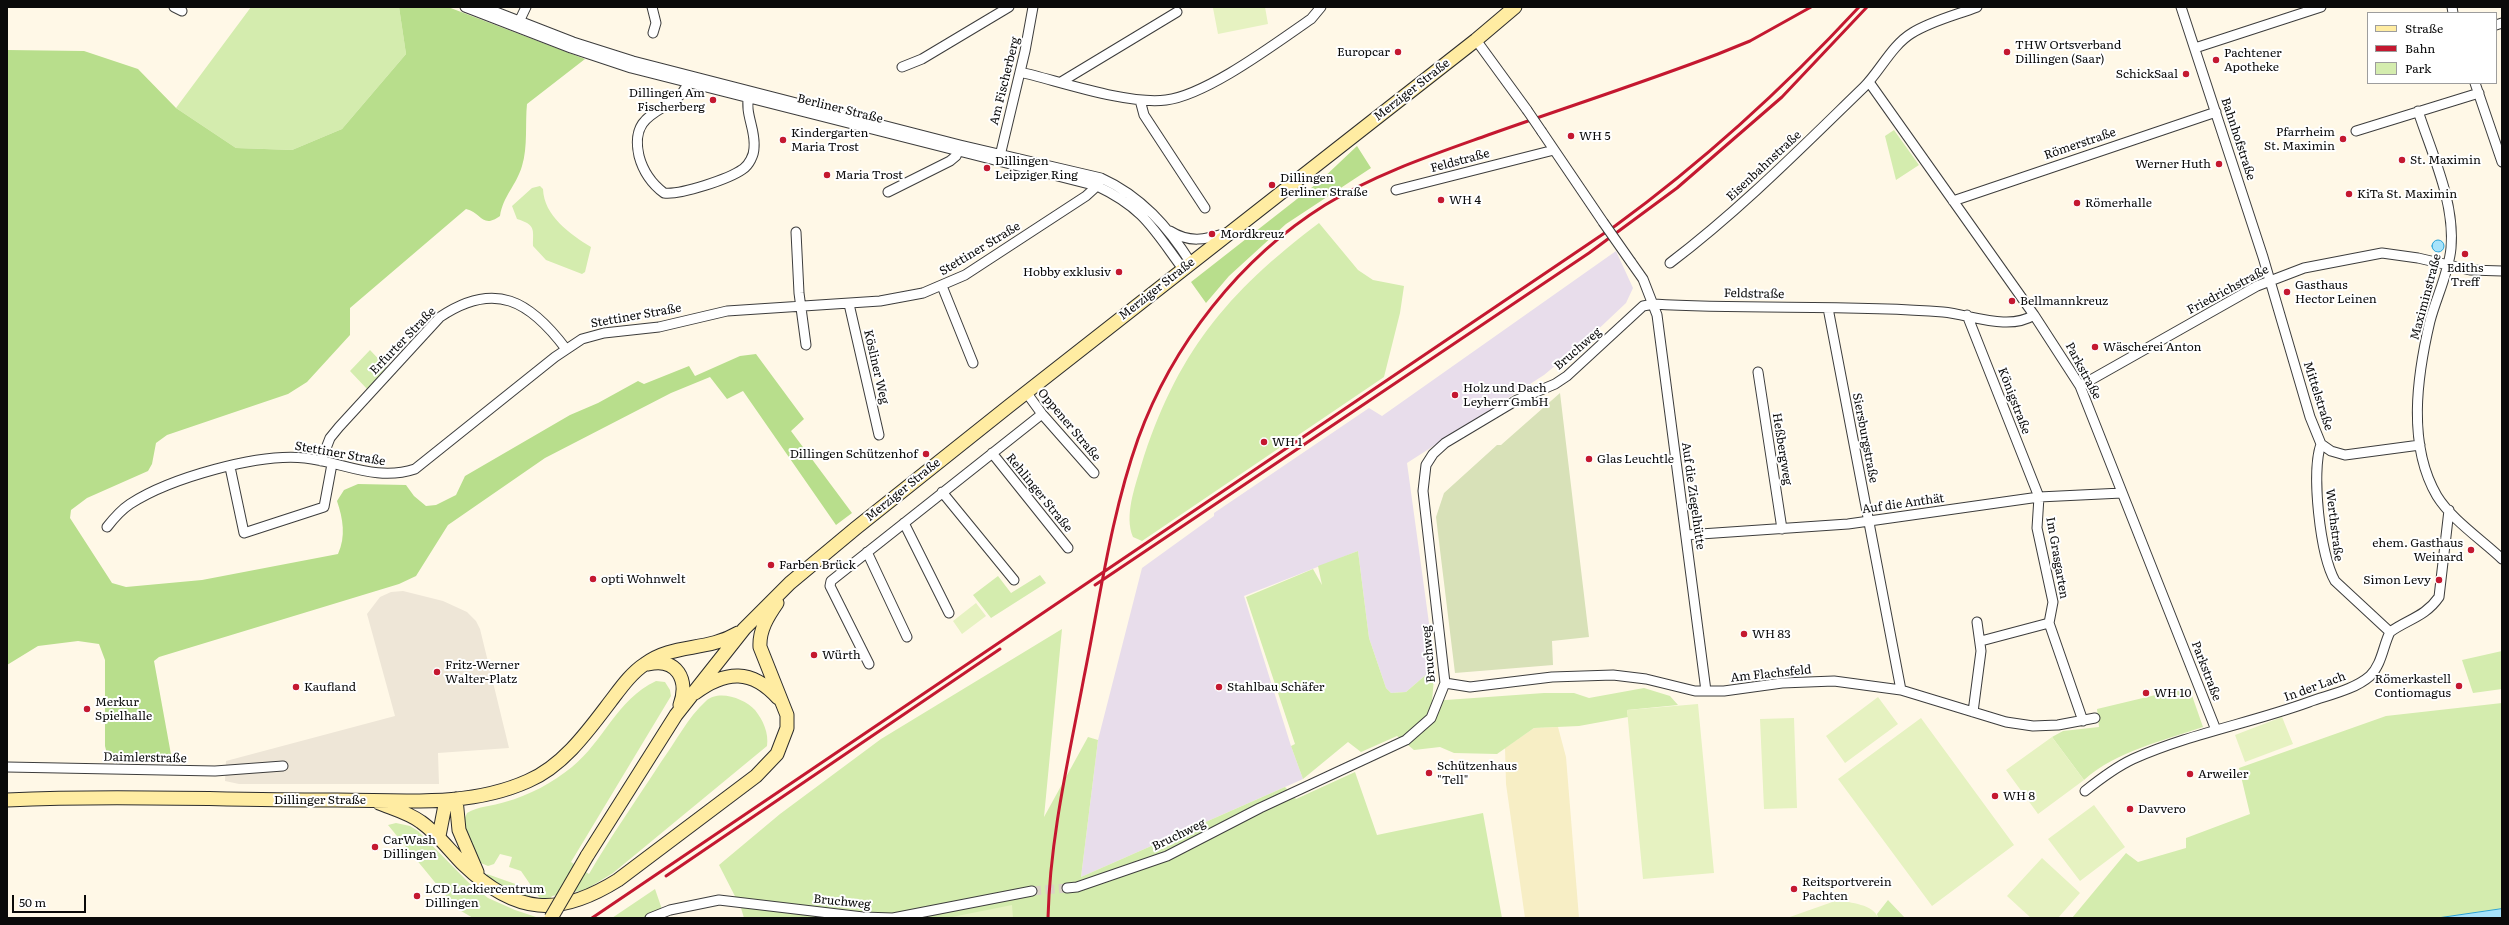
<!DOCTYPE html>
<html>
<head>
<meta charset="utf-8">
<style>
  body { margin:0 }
  #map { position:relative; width:2509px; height:925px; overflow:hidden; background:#fff8e7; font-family:Literata,serif }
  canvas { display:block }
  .frame { position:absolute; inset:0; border:8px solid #0a0a0a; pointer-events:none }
  .legend { position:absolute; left:2367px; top:12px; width:130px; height:72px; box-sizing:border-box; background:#fff; border:1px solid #9d9d9d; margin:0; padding:5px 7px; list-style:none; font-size:12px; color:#0a0a0a }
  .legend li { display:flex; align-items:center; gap:8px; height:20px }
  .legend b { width:20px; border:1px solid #9d9d9d }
  .scale { position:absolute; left:12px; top:895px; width:74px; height:18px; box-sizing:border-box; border:2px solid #0a0a0a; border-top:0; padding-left:5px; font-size:12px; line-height:14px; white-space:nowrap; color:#0a0a0a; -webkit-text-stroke:3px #fff; paint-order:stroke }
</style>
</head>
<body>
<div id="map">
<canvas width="2509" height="925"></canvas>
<div class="frame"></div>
<ul class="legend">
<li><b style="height:5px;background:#ffeca2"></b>Straße</li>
<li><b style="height:5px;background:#c41830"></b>Bahn</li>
<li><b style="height:11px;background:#d4ecae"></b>Park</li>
</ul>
<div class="scale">50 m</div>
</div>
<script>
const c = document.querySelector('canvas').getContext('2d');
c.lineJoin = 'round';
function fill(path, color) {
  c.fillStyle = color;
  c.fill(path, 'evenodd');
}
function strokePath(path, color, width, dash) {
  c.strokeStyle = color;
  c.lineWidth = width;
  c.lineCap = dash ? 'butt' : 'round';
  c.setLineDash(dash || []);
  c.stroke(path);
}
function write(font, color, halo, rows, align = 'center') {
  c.font = font + ' Literata,serif';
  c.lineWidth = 4;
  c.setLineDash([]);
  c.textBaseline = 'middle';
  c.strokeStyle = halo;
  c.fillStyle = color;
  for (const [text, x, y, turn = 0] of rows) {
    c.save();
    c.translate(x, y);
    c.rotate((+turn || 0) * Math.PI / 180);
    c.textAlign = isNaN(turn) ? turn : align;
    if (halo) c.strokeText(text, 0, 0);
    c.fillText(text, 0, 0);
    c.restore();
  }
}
fill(new Path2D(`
  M1616 251 1633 288 1626 303 1590 337 1544 375 1407 463 1435 667 1406 692 1391 693 1386 688 1369 638 1358 551 1244 596 1291 746 1303 779 1081 877 1098 740 1142 568 1214 516V513L1369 408 1382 416Z`), '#e8ddeb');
fill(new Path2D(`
  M1558 727 1566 757 1579 918H1525L1506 784 1505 748 1534 728Z`), '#f7eec5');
fill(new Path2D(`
  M251 7H399L406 54 342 129 292 150 236 148 176 108Z
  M1894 130 1919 165 1896 180 1885 136Z
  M540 186 543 189C544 216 570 234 591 247L585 272 582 274 546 260 533 246C533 229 536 225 517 219L512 206 532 188Z
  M1319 223 1358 270 1373 280 1404 286 1400 313 1384 377 1142 541 1133 537C1124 516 1135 487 1141 466 1176 354 1226 293 1319 223Z
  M370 350 387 368 367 389 350 371Z
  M1358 551 1369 638 1386 688 1391 693 1406 692 1435 667 1432 701 1544 693H1574L1589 698 1644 688 1670 696 1678 705 1627 710 1628 717 1579 726 1534 728 1497 754 1454 753 1440 747 1414 750 1397 736 1361 752 1348 742 1303 779 1291 746 1295 744 1246 597 1313 569 1322 585 1318 566Z
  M1040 575 1046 583 991 618 973 595 998 576 1011 593Z
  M1062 629 1044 817 1088 737 1098 740 1081 877 1285 787 1296 799 1355 772 1377 835 1483 813 1502 918H744L741 908 719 865 780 814 881 739Z
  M2502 651V689L2473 693 2462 660Z
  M656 681 665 682 670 690 671 696 571 862 589 874C611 836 637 799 661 762 675 743 688 717 706 701 719 689 745 699 755 710 763 720 769 733 767 746L613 873 585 890 552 896 549 901 541 900 521 871 509 867 512 857 500 854 494 864 488 866 476 861 463 822 467 813C478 806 493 806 505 802 530 795 552 783 572 767 605 740 616 700 656 681Z
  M2189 687 2203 727C2163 741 2116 751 2084 780L2052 737 2063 731 2099 727 2097 709Z
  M2502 703V909L2438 918H2072L2126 853 2138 862 2186 848V838L2250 814 2239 768 2386 716Z
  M396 823 410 826 418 831 469 883 488 898 515 910 539 918H473L456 908 388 825Z
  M487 874 521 886 530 892V896C521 897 486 881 487 874Z
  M655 889 665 918H612Z
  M1888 900 1905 918H1878L1877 914Z`), '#d4ecae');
fill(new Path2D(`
  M399 7H448L585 59 527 104C525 123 528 147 522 166 516 186 503 196 500 216 482 229 482 213 466 209L350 308V335L307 382 288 394 167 435 156 443 152 464 148 471 87 498 71 510 70 518 112 583 126 587 202 580 338 554C346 536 343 519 337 501L344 490 358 484 406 485 414 496 426 506 436 505 456 495 465 476 570 415 598 403 638 381 644 384 689 366 695 376 740 356 756 354 804 419 791 431 852 513 836 525 743 391 727 399 710 377 671 393 545 458 448 525 416 576 399 584 159 657 154 661 172 760 126 763 108 758 105 746V660L99 644 78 641 38 646 7 665V50L84 51 138 69 176 108 236 148 292 150 342 129 406 54Z
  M1357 146 1371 168 1286 224 1229 276 1206 303 1191 282 1320 181Z`), '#b8de8c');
fill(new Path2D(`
  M1560 393 1589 637 1552 641 1553 665 1455 673 1436 517 1444 493 1497 445H1501Z`), '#d8e1b8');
fill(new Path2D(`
  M1265 7 1268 24 1218 34 1213 8Z
  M976 603 986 616 962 634 953 621Z
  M1878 697 1898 724 1845 763 1826 736Z
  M1698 704 1714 873 1643 879 1627 710Z
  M2282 717 2293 744 2245 762 2235 735Z
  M1794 718 1797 808 1764 809 1760 719Z
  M1921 718 2014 845 1932 906 1838 779Z
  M2052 737 2084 780 2038 814 2006 770Z
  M2094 805 2125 847 2080 881 2048 839Z
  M2042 858 2080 893 2058 918H2031L2007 896Z
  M1838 900C1850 903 1874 904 1878 918H1787Z
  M1012 905 1013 918H947Z`), '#e6f2c1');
fill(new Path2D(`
  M403 591 443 601 467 612 476 621 480 629 509 748 438 753 439 784H239L225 781 226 761 395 716 367 614 380 597 391 592Z`), '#eee6d7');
const water = new Path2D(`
  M2432 246a6 6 0 1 1 12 0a6 6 0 1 1-12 0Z
  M2502 909V918H2438Z`);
fill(water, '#a7e3fb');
strokePath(water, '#28a2d8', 1);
strokePath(new Path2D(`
  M1032 891 1067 888`), '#dad4c6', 9, [9, 4.5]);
const street = new Path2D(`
  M174 7 182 11
  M465 7 571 48 631 68 1097 186C1144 208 1154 230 1183 269
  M483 7 573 42 633 61 960 145 1101 178C1141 196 1168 227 1191 263
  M652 7 656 23 653 33
  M2181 7 2263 257 2310 417 2321 444 2331 451 2345 455 2420 445
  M2452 7 2453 13
  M2496 25 2502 23
  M517 26 526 7
  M1476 40 1527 110
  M2195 48 2321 7
  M902 67 922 59 1009 7
  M1020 72C1059 81 1127 105 1166 100 1207 95 1276 43 1311 19L1321 7
  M689 78C682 115 627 103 639 156 643 171 652 184 664 193 681 195 729 179 743 169 749 165 754 155 754 148 756 128 744 115 749 93
  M1061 82 1177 12
  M1869 82 2034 315 2080 386 2216 730
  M2475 83 2502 162
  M1140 100 1144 115 1205 208
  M2418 111C2432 154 2455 202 2451 248 2449 272 2436 298 2430 321 2417 376 2407 445 2437 496 2451 519 2482 540 2502 559
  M2356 131 2479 93
  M1542 132 1603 222
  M999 160 1025 51 1033 7
  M1396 190 1554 150
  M888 192 950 161 956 156 960 146
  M1953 201 2216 112
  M1170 231C1189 243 1205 240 1226 233
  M796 232 799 293 806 345
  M1631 262 1643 279 1657 315 1706 691
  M1670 263C1740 210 1801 148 1864 87 1880 71 1892 45 1912 33 1931 21 1956 15 1977 7
  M942 286 973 363
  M849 304 879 435
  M1828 308 1901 690
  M1967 315 2039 497 2037 528 2053 602 2049 623 2083 721
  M1758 372 1782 529
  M2080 386 2257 286 2304 268 2382 253 2418 258 2470 270 2502 271
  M1026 392 1042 414 1094 473
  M2321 444C2311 472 2320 555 2335 581L2390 632
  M992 453 1068 548
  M321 461 330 438 339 427 440 317C495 280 530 301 566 349
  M230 467 244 533 324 507 332 464
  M942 492 1014 580
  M904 523 949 613
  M107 527C114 518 121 510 130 504 170 478 258 453 305 458 343 462 376 482 415 469L555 357 582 339 604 333 659 327 727 311 880 301 923 293 965 275 1086 196 1097 186 1101 178
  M1686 535 1848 524 2039 497 2122 493
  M867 552 907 637
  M1981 641 2049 623
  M869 664 830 586 831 581 1042 414
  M1445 683 1470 687 1552 677 1613 675 1646 679 1695 691H1724L1782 683 1834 681 1901 690 2006 722 2033 726 2058 725 2095 718
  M1973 712 1981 651 1977 622
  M7 767 215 771 283 766
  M2085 791C2100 779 2116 767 2133 759 2189 734 2251 723 2309 702 2328 695 2354 690 2370 676 2382 664 2383 646 2390 632 2408 619 2425 617 2439 597L2449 510
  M1067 888 1077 887 1167 856 1260 808 1406 740 1431 718 1445 683 1423 491 1426 465 1433 454 1445 443 1517 400 1555 384 1567 376 1643 306 1654 304C1750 310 1847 304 1943 312 1972 315 2009 331 2034 315
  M650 918 670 910 719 900 863 917 893 918 1032 891`);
const secondary = new Path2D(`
  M648 664C677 657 689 680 680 705
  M695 693C726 670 752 669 778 698
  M456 799 459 830 477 872
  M7 800C117 795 227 800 337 800 401 800 468 808 528 781 563 766 588 731 610 702 620 689 631 673 645 664 673 643 706 652 738 633
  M379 803C394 809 409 813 421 822 438 834 450 851 464 865 516 915 559 917 618 880L756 776 777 754 787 728V715L760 647C759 630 768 616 777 603
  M439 836 446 800
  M587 856 676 715 744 629 790 583 856 528 1009 406 1476 40 1515 7`);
strokePath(street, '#3d3d3d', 11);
strokePath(secondary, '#2c2c2c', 15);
strokePath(street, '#fff', 9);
strokePath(secondary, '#ffeca2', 13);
strokePath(new Path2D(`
  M1095 585 1589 253 1677 188 1782 97 1867 7
  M666 876 1000 649
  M592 918 1615 226C1704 161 1784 88 1859 7
  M1048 918C1050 837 1069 757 1084 677 1100 598 1111 515 1138 439 1172 345 1240 258 1325 205 1375 174 1432 155 1488 135 1564 108 1642 83 1718 54L1750 41 1811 7`), '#c41830', 3);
const streetBridge = new Path2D(`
  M1527 110 1542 132
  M1603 222 1631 262`);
const secondaryBridge = new Path2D(`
  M551 918 587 856`);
strokePath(streetBridge, '#3d3d3d', 11, []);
strokePath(secondaryBridge, '#2c2c2c', 15, []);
strokePath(streetBridge, '#fff', 9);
strokePath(secondaryBridge, '#ffeca2', 13);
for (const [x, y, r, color] of [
  [1398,52,4,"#c41830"],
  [2007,52,4,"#c41830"],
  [2216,60,4,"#c41830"],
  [2186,74,4,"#c41830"],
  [713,100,4,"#c41830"],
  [1571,136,4,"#c41830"],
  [2343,139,4,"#c41830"],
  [783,140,4,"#c41830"],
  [2402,160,4,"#c41830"],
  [2219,164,4,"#c41830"],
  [987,168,4,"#c41830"],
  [827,175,4,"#c41830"],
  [1272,185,4,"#c41830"],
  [2349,194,4,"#c41830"],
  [1441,200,4,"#c41830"],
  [2077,203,4,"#c41830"],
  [1212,234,4,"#c41830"],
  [2465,254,4,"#c41830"],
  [1119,272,4,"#c41830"],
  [2287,292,4,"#c41830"],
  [2012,301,4,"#c41830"],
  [2095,347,4,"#c41830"],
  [1455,395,4,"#c41830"],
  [1264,442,4,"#c41830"],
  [926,454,4,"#c41830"],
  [1589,459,4,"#c41830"],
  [2471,550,4,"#c41830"],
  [771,565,4,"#c41830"],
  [593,579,4,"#c41830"],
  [2439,580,4,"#c41830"],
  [1744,634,4,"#c41830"],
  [814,655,4,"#c41830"],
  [437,672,4,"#c41830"],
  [2459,686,4,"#c41830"],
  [296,687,4,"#c41830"],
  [1219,687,4,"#c41830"],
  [2146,693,4,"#c41830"],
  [87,709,4,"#c41830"],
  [1429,773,4,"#c41830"],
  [2190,774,4,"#c41830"],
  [1995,796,4,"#c41830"],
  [2130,809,4,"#c41830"],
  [375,847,4,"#c41830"],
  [1794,889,4,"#c41830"],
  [417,896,4,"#c41830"]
]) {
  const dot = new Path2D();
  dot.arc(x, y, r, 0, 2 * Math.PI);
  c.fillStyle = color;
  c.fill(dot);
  strokePath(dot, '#fff', 1.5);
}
write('12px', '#0a0a0a', '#fff', [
  ["THW Ortsverband",2015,45],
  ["Dillingen (Saar)",2015,59],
  ["Europcar",1390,52,"right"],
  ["Pachtener",2224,53],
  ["Apotheke",2224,67],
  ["SchickSaal",2178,74,"right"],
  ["Dillingen Am",705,93,"right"],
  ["Fischerberg",705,107,"right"],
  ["Pfarrheim",2335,132,"right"],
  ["St. Maximin",2335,146,"right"],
  ["Kindergarten",791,133],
  ["Maria Trost",791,147],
  ["WH 5",1579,136],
  ["St. Maximin",2410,160],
  ["Dillingen",995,161],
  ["Leipziger Ring",995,175],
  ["Werner Huth",2211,164,"right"],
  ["Maria Trost",835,175],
  ["Dillingen",1280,178],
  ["Berliner Straße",1280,192],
  ["KiTa St. Maximin",2357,194],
  ["WH 4",1449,200],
  ["Römerhalle",2085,203],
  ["Mordkreuz",1220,234],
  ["Ediths",2465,268,"center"],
  ["Treff",2465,282,"center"],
  ["Hobby exklusiv",1111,272,"right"],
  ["Gasthaus",2295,285],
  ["Hector Leinen",2295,299],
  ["Bellmannkreuz",2020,301],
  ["Wäscherei Anton",2103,347],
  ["Holz und Dach",1463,388],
  ["Leyherr GmbH",1463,402],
  ["WH 1",1272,442],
  ["Dillingen Schützenhof",918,454,"right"],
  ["Glas Leuchtle",1597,459],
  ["ehem. Gasthaus",2463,543,"right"],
  ["Weinard",2463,557,"right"],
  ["Farben Brück",779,565],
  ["opti Wohnwelt",601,579],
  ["Simon Levy",2431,580,"right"],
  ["WH 83",1752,634],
  ["Würth",822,655],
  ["Fritz-Werner",445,665],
  ["Walter-Platz",445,679],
  ["Römerkastell",2451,679,"right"],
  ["Contiomagus",2451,693,"right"],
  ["Kaufland",304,687],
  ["Stahlbau Schäfer",1227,687],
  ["WH 10",2154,693],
  ["Merkur",95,702],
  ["Spielhalle",95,716],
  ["Schützenhaus",1437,766],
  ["\"Tell\"",1437,780],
  ["Arweiler",2198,774],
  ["WH 8",2003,796],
  ["Davvero",2138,809],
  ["CarWash",383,840],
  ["Dillingen",383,854],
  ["Reitsportverein",1802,882],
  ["Pachten",1802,896],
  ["LCD Lackiercentrum",425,889],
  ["Dillingen",425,903]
], 'left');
write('12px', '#0a0a0a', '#fff', [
  ["Am Fischerberg",1005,81,-76],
  ["Merziger Straße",1412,90,-38],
  ["Berliner Straße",840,109,14],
  ["Bahnhofstraße",2238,139,72],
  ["Römerstraße",2080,144,-19],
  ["Feldstraße",1460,161,-15],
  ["Eisenbahnstraße",1764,166,-43],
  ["Stettiner Straße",980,249,-31],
  ["Merziger Straße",1157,289,-38],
  ["Friedrichstraße",2228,290,-28],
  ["Feldstraße",1754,294,1],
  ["Maximinstraße",2426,297,-75],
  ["Stettiner Straße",636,316,-10],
  ["Erfurter Straße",403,341,-46],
  ["Bruchweg",1578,349,-41],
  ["Kösliner Weg",876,367,77],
  ["Parkstraße",2083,371,62],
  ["Mittelstraße",2318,396,72],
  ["Königstraße",2014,401,69],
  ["Oppener Straße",1069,425,50],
  ["Siersburgstraße",1865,438,79],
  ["Heßbergweg",1782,449,81],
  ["Stettiner Straße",340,454,10],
  ["Merziger Straße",903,490,-39],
  ["Rehlinger Straße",1039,493,51],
  ["Auf die Ziegelhütte",1693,496,82],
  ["Auf die Anthät",1903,504,-8],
  ["Werthstraße",2334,525,83],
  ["Im Grasgarten",2057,558,80],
  ["Bruchweg",1429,654,-95],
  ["Parkstraße",2206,671,69],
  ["Am Flachsfeld",1771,674,-6],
  ["In der Lach",2315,687,-20],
  ["Daimlerstraße",145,758,1],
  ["Dillinger Straße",320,800],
  ["Bruchweg",1179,835,-26],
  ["Bruchweg",842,902,6]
]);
</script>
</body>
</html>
